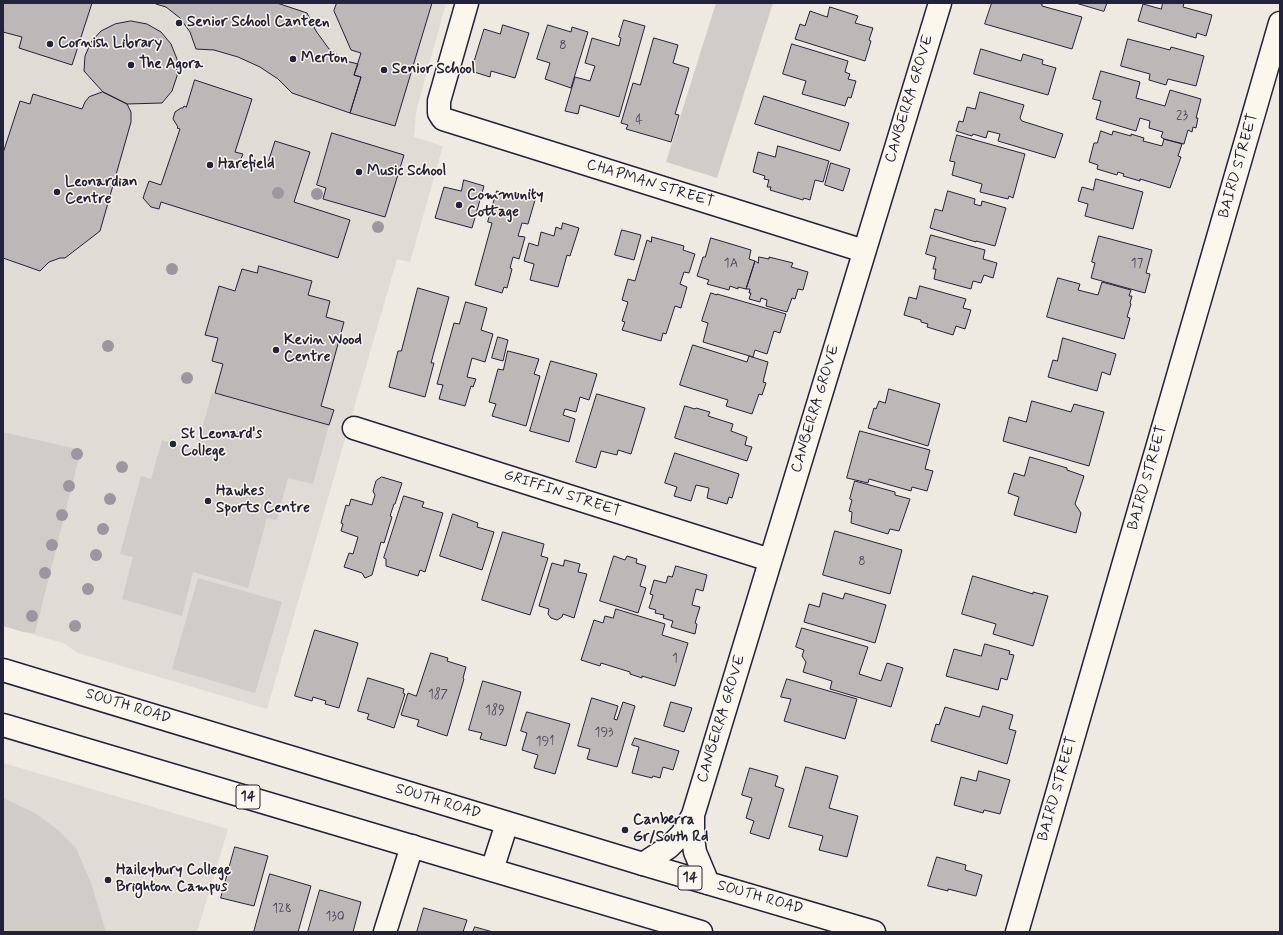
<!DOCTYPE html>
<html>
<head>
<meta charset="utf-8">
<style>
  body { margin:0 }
  #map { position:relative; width:1283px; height:935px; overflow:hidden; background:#eeeae2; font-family:Mynerve,sans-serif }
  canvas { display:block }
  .frame { position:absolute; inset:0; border:4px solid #22223b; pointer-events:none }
</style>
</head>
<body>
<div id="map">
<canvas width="1283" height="935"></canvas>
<div class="frame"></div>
</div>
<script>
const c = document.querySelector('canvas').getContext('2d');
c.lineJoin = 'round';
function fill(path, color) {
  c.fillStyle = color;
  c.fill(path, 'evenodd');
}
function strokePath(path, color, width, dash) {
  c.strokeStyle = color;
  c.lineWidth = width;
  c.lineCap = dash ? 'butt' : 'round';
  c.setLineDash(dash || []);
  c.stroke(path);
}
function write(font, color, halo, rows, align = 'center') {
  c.font = font + ' Mynerve,sans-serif';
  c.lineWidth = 3;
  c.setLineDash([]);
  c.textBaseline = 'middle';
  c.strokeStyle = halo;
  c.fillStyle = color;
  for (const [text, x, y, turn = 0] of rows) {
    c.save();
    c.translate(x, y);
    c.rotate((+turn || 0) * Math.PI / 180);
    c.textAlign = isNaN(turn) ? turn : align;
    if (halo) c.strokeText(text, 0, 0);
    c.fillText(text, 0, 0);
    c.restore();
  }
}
fill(new Path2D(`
  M3 3H446L416 112 414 137 443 146 410 262 397 259 267 709 78 653 63 643 3 626Z
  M3 763 228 829 197 932H3Z`), '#dfdbd5');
fill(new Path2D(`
  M716 3H773L717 178 666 162Z
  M212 393 329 425 313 484 288 478 277 520 267 518 248 588 193 572 182 616 122 599 133 557 120 554 141 476 151 479 162 440 196 450Z
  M3 432 81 450 35 633 23 632 3 626Z
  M198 578 282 602 255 693 172 669Z
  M3 798 35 813 58 830 76 848 91 883 106 932H3Z`), '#d0cdc9');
const building = new Path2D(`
  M3 3H92L72 65 19 48 22 37 3 32Z
  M156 3H277L307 13 316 31 329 49 346 61 358 64 354 75 361 77 350 113 292 93 278 79 260 67 238 57 214 50 196 49 190 32 180 18 166 7 156 4Z
  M337 3H432L395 126 350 113 361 77 354 75 361 53 351 50 334 11Z
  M992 3H1037L1042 4V6L1082 17 1072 49 985 24Z
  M1076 3H1107L1104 11Z
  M1163 3H1184L1183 7 1212 15 1206 36 1197 33 1196 38 1138 21 1143 4 1161 9Z
  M830 7 858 16 855 23 873 28 869 40 871 41 865 61 795 39 800 24 805 26 810 11 827 17Z
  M624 20 645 26 619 117 580 105 578 114 565 111 575 77 590 81 595 66 585 63 592 38 619 46 621 38 619 37Z
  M131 21 147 24 161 32 171 44 177 59V76L172 91 162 103 127 104 103 92 84 71 85 56 91 42 101 31 115 24Z
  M503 25 529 33 515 78 491 71 490 77 471 71 484 29 500 34Z
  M548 25 571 32 572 27 588 32 571 88 545 79 550 63 537 59Z
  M654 38 678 45 673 63 689 68 675 114 679 115 671 142 626 129 628 125 621 123 633 83 640 85Z
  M1128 39 1170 50 1171 47 1204 56 1196 86 1168 79 1166 85 1149 80 1150 74 1121 66Z
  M792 44 848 61 845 72 850 74 848 79 856 81 851 98 848 97 845 106 802 94 806 81 783 74Z
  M981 49 1021 61 1023 54 1043 60 1042 64 1056 68 1048 95 974 74Z
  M1101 71 1140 82 1136 98 1165 106 1170 90 1201 99 1196 118H1198L1196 128 1193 127 1192 132 1188 130 1184 144 1164 139 1161 137 1163 132 1149 128 1150 121 1140 118 1136 131 1096 119 1101 101 1093 99Z
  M195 80 252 99 235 152 243 154 240 161 266 169 275 141 310 152 294 202 350 220 338 258 161 202 159 209 151 207 143 198 149 181 161 185 180 129 177 128 178 127 173 119 175 112 181 108H183L184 106 186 107Z
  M103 92 127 104 131 112V122L100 231 65 258H60L49 262 40 271 3 258V153L20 101 30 104 33 94 82 109 85 102 89 97Z
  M980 92 1024 105 1020 118 1022 121 1063 134 1055 158 998 141 1000 134 988 131 986 138 973 134 972 136 956 131 959 121 963 122 967 107 975 109Z
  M764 96 849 123 840 151 755 124Z
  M1101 131 1112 135 1113 131 1131 136V134L1144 138 1143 141 1162 146 1164 139 1182 144 1178 156 1181 157 1170 188 1140 179V181L1123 176 1124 174 1118 172 1117 175 1097 169 1098 165 1089 162 1094 143H1097Z
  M332 133 404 155 385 217 323 199 326 188 317 185Z
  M957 135 1025 154 1013 198 1009 196 1008 199 980 192 982 184 952 175 955 162 950 161Z
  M778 146 829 161 823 182 815 180 810 200 804 198 803 200 770 190 771 187H767L769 180 764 179 765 176 753 172 758 152 775 157Z
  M831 163 850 169 843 191 825 185Z
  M1096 179 1143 192 1133 229 1085 216 1088 204 1078 201 1082 187 1093 190Z
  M464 180 484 186 472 228 435 218 444 187 461 191Z
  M497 191 509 195 508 198 517 200 518 195 535 200 528 224 522 223 518 236 525 237 519 259 513 257 510 268 512 269 507 288 504 287 502 293 475 285 492 223 488 222Z
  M948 191 975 199 974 204 981 206 982 201 1006 208 995 246 976 241V242L930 228 935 209 942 211Z
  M563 223 579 228 570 256 567 255 558 287 530 280 534 264 524 261 529 243 538 246 541 232 554 236 556 227 561 229Z
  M622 230 641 235 634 260 615 255Z
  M931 235 985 250 983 259 997 263 993 278 984 275 981 283 973 281 971 289 934 279 936 269H933L936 257 926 254Z
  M1099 236 1152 250 1146 273 1150 274 1145 293 1091 278 1095 263 1092 262Z
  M652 237 684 246 683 250 695 254 689 273 684 272 680 284 687 287 681 308 675 306 666 334 663 333 661 341 622 330 625 322 622 321 628 302 622 300 628 279 635 281 647 240 651 242Z
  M711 238 751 250 749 259 755 261 746 289 738 287V289L730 286 729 290 707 284 709 280 697 276 703 257H705Z
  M759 257 769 259V257L793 263 791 267 808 272 803 290 798 289 795 299 792 298 787 312 766 306 767 300 761 298 760 302 749 299 751 293H749L750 289H746L755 261 758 263Z
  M259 266 312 281 308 295 330 301 326 317 344 322 321 406 334 410 329 425 215 393 223 364 212 361 218 338 205 335 219 286 235 291 242 269 257 273Z
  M1058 278 1080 284 1078 290 1098 295 1102 282 1131 290 1129 296H1132L1130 303 1131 304 1127 317 1130 318 1124 339 1047 317Z
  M920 286 966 299 963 308 971 310 965 329 956 326 953 335 927 327 928 324 921 322V320L904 315 909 297 916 299Z
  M418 288 449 297 431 363H434L425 397 389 387 398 351H401Z
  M711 293 717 295V294L786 314 780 333 774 331 767 354 755 350 753 357 703 342 708 323 702 321Z
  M466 302 487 308 481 330 493 334 485 362 472 358 467 377 476 379 473 387 471 386 465 406 439 399 443 385 437 384 454 323 459 324Z
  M498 337 508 340 503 361 492 358Z
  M1063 338 1116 354 1110 375 1102 372 1097 391 1048 377 1053 360 1057 361Z
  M693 345 747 362 749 356 768 362 763 382 766 383 762 395 759 394 752 414 726 406 728 400 680 385Z
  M508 351 539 359 534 374 540 376 526 426 492 416 496 404 489 402 498 369 503 370Z
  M551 361 597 374 589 400 580 397 576 412 565 409 563 415 575 419 569 442 530 431Z
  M889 389 940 404 928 446 868 428 874 408 876 409 879 401 885 403Z
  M597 394 645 408 631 454 618 450 617 455 601 451 596 468 576 462Z
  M1032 401 1071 412 1074 404 1104 412 1089 466 1003 441 1009 417 1026 422Z
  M685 406 695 409 696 408 710 412 708 416 733 424 731 431 747 437 745 445 752 447 747 461 675 438Z
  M860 431 930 450 925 469 933 471 927 491 912 487 911 491 869 479 868 483 847 478Z
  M675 453 739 474 732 498 729 497 727 504 707 498 709 488 696 485 691 501 674 496 677 487 665 483Z
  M1030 457 1067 468V470L1084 476 1075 504 1081 513 1076 533 1014 515 1019 497 1008 493 1014 473 1024 476Z
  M382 477 402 483 395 504H394L390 516 392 517 384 543 381 542 372 575 365 578 362 573 344 567 349 553 353 554 358 537 341 531 343 524 341 523 346 505 349 506 351 499 372 505 375 495 373 491 376 481Z
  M855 481 895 492V495L910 499 899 531 890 529 888 534 851 523 852 512 849 511 852 500 850 499Z
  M404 496 424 502 422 507 443 513 425 572 420 570 418 576 386 566V559L384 558Z
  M453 514 478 523 477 527 494 532 482 570 440 556Z
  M835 531 902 550 890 594 823 575Z
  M503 532 544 544 541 556 548 558 530 615 482 600Z
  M614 556 625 560 627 556 637 559 636 563 646 566 640 586 646 588 638 613 600 601Z
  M565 560 580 564 578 572 587 574 574 618 563 614 562 617 557 620 551 618 548 614 549 609 539 606 552 563 563 566Z
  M676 566 707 575 703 591 696 589 692 605 700 607 695 623 697 624 695 634 671 627 673 621 663 618 664 615 655 613 656 610 649 608 653 595 650 594 654 580 666 583 668 576 672 577Z
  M973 576 1033 594V592L1048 596 1033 646 993 634 996 624 962 614Z
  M823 593 843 599 845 593 886 605 875 643 804 622 809 604 819 607Z
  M616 609 665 624 662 635 688 643 675 686 642 676V678L630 674V672L601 663 600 666 581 660 594 620 603 623 605 616 613 618Z
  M802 628 868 647 859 674 881 681 887 663 903 668 891 707 830 689 832 681 803 672 806 662 802 656 804 650 796 647Z
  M315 630 358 643 339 708 325 704 326 701 313 697 312 701 295 696Z
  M985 644 1010 651 1009 654 1014 655 1007 680 1001 678 998 690 946 676 954 649 981 656Z
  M431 653 448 658 447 661 466 667 463 678 464 679 447 736 417 726 419 720 401 715 408 693 416 696Z
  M368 678 404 689 403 693 405 694 394 728 367 719 369 714 358 711Z
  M787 679 857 699 845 739 784 721 791 699 781 697Z
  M483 681 521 692 506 746 480 739 482 733 469 730Z
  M592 698 618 706 614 719 617 720 623 702 635 706 617 767 587 759 590 749 578 746Z
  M671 702 692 708 684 732 664 726Z
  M983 706 1013 715 1009 729 1016 731 1007 764 931 741 936 724 939 725 945 707 979 717Z
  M527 712 570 724 555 774 534 768 538 755 522 750 527 733 521 731Z
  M635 738 679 751 673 770 663 767 660 778 653 776 652 778 632 773 639 747 632 745Z
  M806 767 838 776 829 808 858 816 847 857 819 850 823 836 789 827Z
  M750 768 778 776 775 786 784 789 769 839 750 833 754 821 746 818 752 798 742 795Z
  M979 771 1010 780 1000 814 984 810 983 813 954 805 961 777 976 781Z
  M235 847 268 856 254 906 221 898Z
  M937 857 966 865 965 870 982 875 976 896 948 889V891L928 886Z
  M270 874 311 886 298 932H254Z
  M320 890 361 902 353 932H308Z
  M424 908 467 920 463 932H417Z
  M475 927 493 932H473Z`);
fill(building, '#bcb8b8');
strokePath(building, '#22223b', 1);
const minor = new Path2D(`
  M467 3 439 101V113L443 119 864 251
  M354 428 770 560
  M693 815V838L695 852 708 883
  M643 864 669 847 682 834 693 815 940 3
  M385 932 412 846
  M1017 932 1280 23`);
const primary = new Path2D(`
  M3 670 643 864 874 932
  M3 725 701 932
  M492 870 507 823`);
strokePath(minor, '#22223b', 25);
strokePath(primary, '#22223b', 25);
strokePath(minor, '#fbf7ec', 22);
strokePath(primary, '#fbf7ec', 22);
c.fillStyle = '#9a989e';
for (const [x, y] of [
  [278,193],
  [317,194],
  [378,227],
  [172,269],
  [108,346],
  [187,378],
  [77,454],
  [122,467],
  [69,486],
  [110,499],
  [62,515],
  [103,529],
  [52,545],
  [96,555],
  [45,573],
  [88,589],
  [32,616],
  [75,626]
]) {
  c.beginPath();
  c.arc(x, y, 6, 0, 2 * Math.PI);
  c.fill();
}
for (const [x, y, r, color] of [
  [179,23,4,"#22223b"],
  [50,44,4,"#22223b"],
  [293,59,4,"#22223b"],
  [131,65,4,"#22223b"],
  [384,70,4,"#22223b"],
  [210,165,4,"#22223b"],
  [359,172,4,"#22223b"],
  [57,192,4,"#22223b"],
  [459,205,4,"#22223b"],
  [276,350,4,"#22223b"],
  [173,444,4,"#22223b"],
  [208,501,4,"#22223b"],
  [625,830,4,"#22223b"],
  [108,880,4,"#22223b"]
]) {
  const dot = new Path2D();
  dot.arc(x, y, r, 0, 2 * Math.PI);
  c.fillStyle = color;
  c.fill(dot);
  strokePath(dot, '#fbf7ec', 1.5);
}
write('13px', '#48485a', null, [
  ["8",563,46],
  ["23",1182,116],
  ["4",639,121],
  ["1A",731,264],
  ["17",1137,264],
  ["8",862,562],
  ["1",675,659],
  ["187",438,695],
  ["189",495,711],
  ["193",604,733],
  ["191",545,742],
  ["128",282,909],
  ["130",335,917]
]);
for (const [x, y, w] of [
  [248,797,24],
  [690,878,24]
]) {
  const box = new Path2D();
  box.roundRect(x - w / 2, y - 12, w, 24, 3);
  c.fillStyle = '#fbf7ec';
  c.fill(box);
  strokePath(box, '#22223b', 1);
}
write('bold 14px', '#22223b', null, [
  ["14",248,797],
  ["14",690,878]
]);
write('bold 15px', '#22223b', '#fbf7ec', [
  ["Senior School Canteen",187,23],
  ["Cornish Library",58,44],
  ["Merton",301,59],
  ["The Agora",139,65],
  ["Senior School",392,70],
  ["Harefield",218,165],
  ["Music School",367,172],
  ["Leonardian",65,183],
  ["Centre",65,200],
  ["Community",467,196],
  ["Cottage",467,213],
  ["Kevin Wood",284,341],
  ["Centre",284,358],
  ["St Leonard's",181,435],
  ["College",181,452],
  ["Hawkes",216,492],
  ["Sports Centre",216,509],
  ["Canberra",633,821],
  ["Gr/South Rd",633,838],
  ["Haileybury College",116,871],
  ["Brighton Campus",116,888]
], 'left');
write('15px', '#22223b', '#fbf7ec', [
  ["CANBERRA GROVE",910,99,-73],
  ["BAIRD STREET",1239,166,-74],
  ["CHAPMAN STREET",650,184,17],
  ["CANBERRA GROVE",816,409,-73],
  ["BAIRD STREET",1148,478,-74],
  ["GRIFFIN STREET",562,494,18],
  ["SOUTH ROAD",128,707,17],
  ["CANBERRA GROVE",722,719,-73],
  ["BAIRD STREET",1058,789,-74],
  ["SOUTH ROAD",438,802,17],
  ["SOUTH ROAD",760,898,16]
]);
</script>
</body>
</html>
